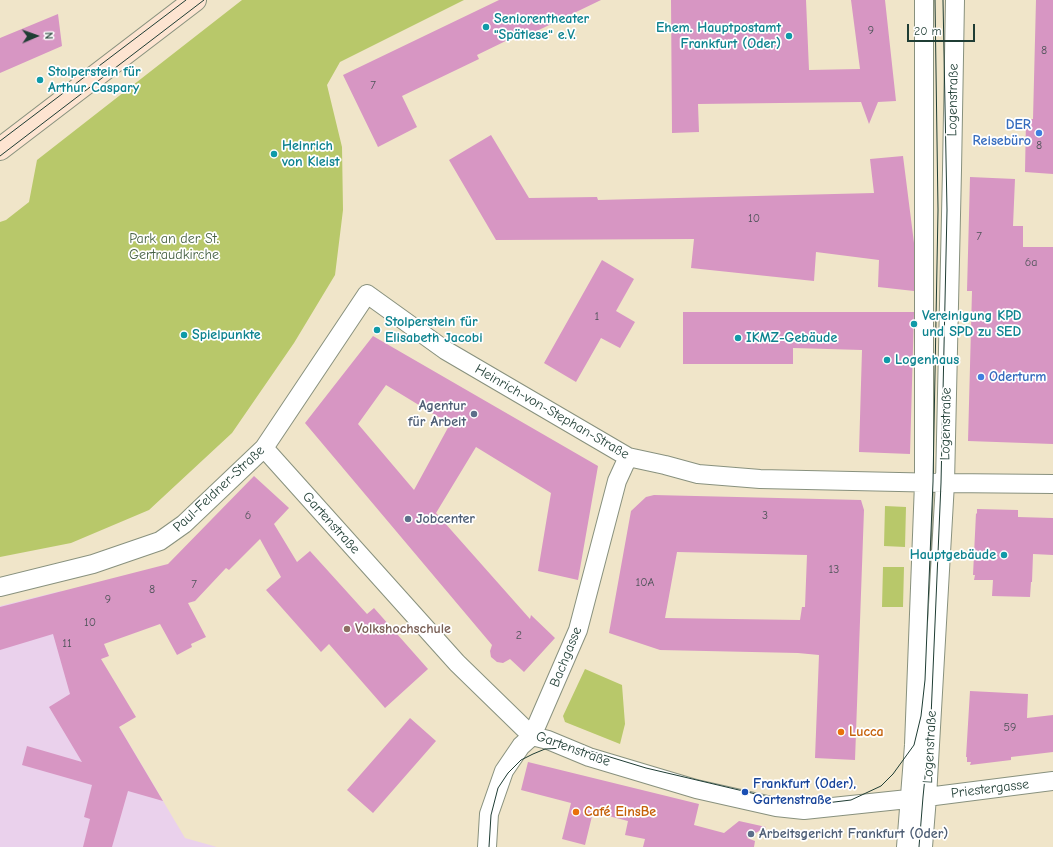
<!DOCTYPE html>
<html>
<head>
<meta charset="utf-8">
<style>
  body { margin:0 }
  #map { position:relative; width:1053px; height:847px; overflow:hidden; background:#f0e5c9; font-family:"Comic Neue",sans-serif }
  canvas { display:block }
  .north { position:absolute; left:16px; top:16px; width:40px; height:40px; -webkit-text-stroke:3px #fff; paint-order:stroke; rotate:88deg; font-size:11px; font-weight:700; line-height:16px; text-align:center; color:#1f3d34 }
  .north::after { content:''; display:block; margin:auto; width:14px; height:18px; background:#1f3d34; clip-path:polygon(50% 0,100% 100%,50% 72%,0 100%) }
  .scale { position:absolute; left:907px; top:24px; width:68px; height:18px; box-sizing:border-box; border:2px solid #1f3d34; border-top:0; padding-left:5px; font-size:12px; line-height:14px; white-space:nowrap; color:#1f3d34; -webkit-text-stroke:3px #fff; paint-order:stroke }
</style>
</head>
<body>
<div id="map">
<canvas width="1053" height="847"></canvas>
<div class="north">N</div>
<div class="scale">20 m</div>
</div>
<script>
const c = document.querySelector('canvas').getContext('2d');
c.lineJoin = 'round';
function fill(path, color) {
  c.fillStyle = color;
  c.fill(path, 'evenodd');
}
function strokePath(path, color, width, dash) {
  c.strokeStyle = color;
  c.lineWidth = width;
  c.lineCap = dash ? 'butt' : 'round';
  c.setLineDash(dash || []);
  c.stroke(path);
}
function write(font, color, halo, rows, align = 'center') {
  c.font = font + ' "Comic Neue",sans-serif';
  c.lineWidth = 3.5;
  c.setLineDash([]);
  c.textBaseline = 'middle';
  c.strokeStyle = halo;
  c.fillStyle = color;
  for (const [text, x, y, turn = 0] of rows) {
    c.save();
    c.translate(x, y);
    c.rotate((+turn || 0) * Math.PI / 180);
    c.textAlign = isNaN(turn) ? turn : align;
    if (halo) c.strokeText(text, 0, 0);
    c.fillText(text, 0, 0);
    c.restore();
  }
}
fill(new Path2D(`
  M61 591 92 681 185 838 217 847H0V606Z`), '#ead1ec');
fill(new Path2D(`
  M242 0H464L340 62 327 85 342 147 343 210 335 275 294 343 232 433 149 510 71 543 0 557V222L6 220 29 202 37 160Z
  M885 506 906 507 905 547 884 546Z
  M883 567H904L903 607H882Z
  M585 669 622 685 625 724 620 744 565 722 563 716Z`), '#b8c86a');
fill(new Path2D(`
  M499 0H601L516 41 514 37 477 55 479 59 402 96 417 127 378 147 343 75Z
  M671 0H806L809 70 860 69 851 0H885L896 101 878 102 869 124 861 102 698 104 699 132 672 133Z
  M1036 0H1053V174L1025 172 1026 119H1033Z
  M58 14 62 46 0 73V38Z
  M491 135 529 198 597 197 598 200 874 193 870 159 903 156 914 243V291L878 287 879 260 816 252 814 281 691 268 694 239 496 240 449 160Z
  M970 177 1015 179 1013 226H1023V247H1053V444L968 441 972 291H967Z
  M602 260 634 279 616 311 635 322 620 348 601 338 576 382 544 363Z
  M683 312H914L910 454 859 452 862 350 793 348V364H683Z
  M373 336 598 466 578 580 538 571 551 493 476 447 436 513 530 619 531 615 555 638 524 672 510 659 503 663 497 662 491 657 490 651 492 645 305 423ZM386 385 450 424 414 490 358 424Z
  M254 476 289 508 274 524 297 562 310 551 367 614 374 608 428 669 385 708 329 644 321 652 266 590 281 577 260 539 229 570 226 568 195 601 188 603 206 637 191 644 192 647 177 655 160 624 104 644 109 656 101 659 136 717 119 727 163 801 128 791 112 847H83L90 819 84 817 92 785 22 765 27 746 82 762 49 707 70 694 53 634 0 650V607L168 564Z
  M654 495 861 500 864 510 855 760 815 758 819 655 798 653 660 650 609 633 631 511 646 497ZM677 552 807 555 805 607H802L800 620 665 618Z
  M977 509 1018 510V517L1053 518V555L1033 554 1032 582H1031L1030 597 992 596 993 580H974L975 575H973L976 513 977 514Z
  M970 691 1028 694 1027 718 1053 715V752L1011 757V760L970 765 971 762H967V757H966Z
  M410 718 436 741 373 813 347 790Z
  M528 762 699 804 694 825 724 833 739 821 766 827 747 838 755 841 754 847H643L645 839 625 835 628 821 593 812 585 845 562 839 571 803 521 790Z`), '#d796c3');
const street = new Path2D(`
  M264 448 457 663 532 736 548 740 589 757 696 789 776 807 804 810 927 797 1053 781
  M0 587 93 564 160 541 184 524 264 448 367 294 445 350 628 457 665 465 698 474 760 479 945 483 1053 484
  M487 847 489 814 504 771 521 746 532 736 578 630 617 481 628 457
  M906 847 914 745 924 483V0
  M923 847 927 797 945 483 952 170 955 0`);
const secondary = new Path2D(`
  M0 149 195 0`);
strokePath(street, '#88917e', 20);
strokePath(secondary, '#88917e', 24);
strokePath(street, '#fff', 18);
strokePath(secondary, '#fde4d1', 22);
strokePath(new Path2D(`
  M0 141 186 0
  M0 156 204 0
  M489 847 491 815 498 788 508 773 521 760 533 754 545 749 566 748 587 750 646 768 777 799 795 802 826 803 851 800 881 786 893 774 914 745 921 716 925 680 933 482 938 210 935 0
  M919 847 923 797 931 717 941 483 947 210 943 0`), '#1f3d34', 1);
for (const [x, y, r, color] of [
  [486,27,4,"#0f9aa8"],
  [789,36,4,"#0f9aa8"],
  [40,80,4,"#0f9aa8"],
  [1039,133,4,"#3f7fe0"],
  [274,154,4,"#0f9aa8"],
  [914,324,4,"#0f9aa8"],
  [377,330,4,"#0f9aa8"],
  [184,335,4,"#0f9aa8"],
  [738,338,4,"#0f9aa8"],
  [887,360,4,"#0f9aa8"],
  [981,377,4,"#3f7fe0"],
  [474,414,4,"#5c6f8a"],
  [408,519,4,"#5c6f8a"],
  [1004,555,4,"#0f9aa8"],
  [347,629,4,"#8d6e63"],
  [841,732,4,"#e8710a"],
  [745,792,4,"#1a4fb4"],
  [576,812,4,"#e8710a"],
  [751,834,4,"#5c6f8a"]
]) {
  const dot = new Path2D();
  dot.arc(x, y, r, 0, 2 * Math.PI);
  c.fillStyle = color;
  c.fill(dot);
  strokePath(dot, '#fff', 1.5);
}
write('12px', '#4d5358', null, [
  ["9",871,31],
  ["8",1044,51],
  ["7",373,86],
  ["8",1039,146],
  ["10",754,219],
  ["7",979,237],
  ["6a",1031,263],
  ["1",597,317],
  ["6",248,516],
  ["3",765,516],
  ["13",834,570],
  ["10A",645,583],
  ["7",194,585],
  ["8",152,590],
  ["9",108,600],
  ["10",90,623],
  ["2",519,636],
  ["11",67,644],
  ["59",1010,728]
]);
write('bold 14px', '#0d838f', '#fff', [
  ["Seniorentheater",494,19],
  ["\"Spätlese\" e.V.",494,35],
  ["Ehem. Hauptpostamt",781,28,"right"],
  ["Frankfurt (Oder)",781,44,"right"],
  ["Stolperstein für",48,72],
  ["Arthur Caspary",48,88],
  ["Heinrich",282,146],
  ["von Kleist",282,162],
  ["Vereinigung KPD",922,316],
  ["und SPD zu SED",922,332],
  ["Stolperstein für",385,322],
  ["Elisabeth Jacobi",385,338],
  ["Spielpunkte",192,335],
  ["IKMZ-Gebäude",746,338],
  ["Logenhaus",895,360],
  ["Hauptgebäude",996,555,"right"]
], 'left');
write('14px', '#1f3d34', '#fff', [
  ["Logenstraße",953,100,-89],
  ["Heinrich-von-Stephan-Straße",552,412,30],
  ["Logenstraße",946,424,-89],
  ["Paul-Feldner-Straße",219,489,-43],
  ["Gartenstraße",331,523,48],
  ["Bachgasse",566,657,-68],
  ["Logenstraße",930,747,-87],
  ["Gartenstraße",573,749,20],
  ["Priestergasse",990,789,-7]
]);
write('bold 14px', '#366cbe', '#fff', [
  ["DER",1031,125],
  ["Reisebüro",1031,141],
  ["Oderturm",989,377,"left"]
], 'right');
write('14px', '#456042', '#fff', [
  ["Park an der St.",174,239],
  ["Gertraudkirche",174,255]
]);
write('bold 14px', '#4e5e75', '#fff', [
  ["Agentur",466,406,"right"],
  ["für Arbeit",466,422,"right"],
  ["Jobcenter",416,519],
  ["Arbeitsgericht Frankfurt (Oder)",759,834]
], 'left');
write('bold 14px', '#785e54', '#fff', [
  ["Volkshochschule",355,629]
], 'left');
write('bold 14px', '#c56008', '#fff', [
  ["Lucca",849,732],
  ["Café EinsBe",584,812]
], 'left');
write('bold 14px', '#164399', '#fff', [
  ["Frankfurt (Oder),",753,784],
  ["Gartenstraße",753,800]
], 'left');
</script>
</body>
</html>
